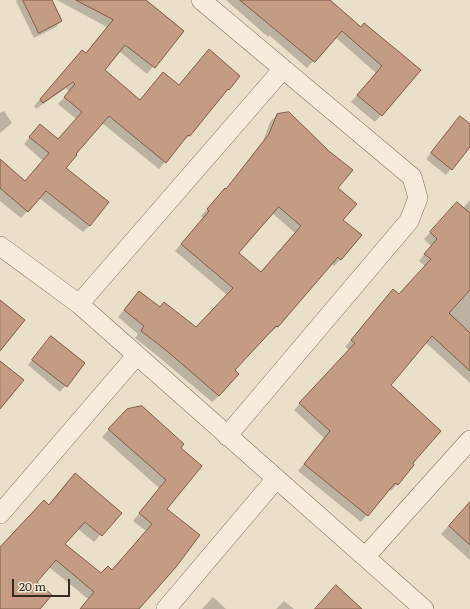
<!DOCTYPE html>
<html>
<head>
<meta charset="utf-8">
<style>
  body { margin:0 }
  #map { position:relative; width:470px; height:609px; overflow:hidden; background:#eadfc9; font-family:Literata,serif }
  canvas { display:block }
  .scale { position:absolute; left:12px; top:579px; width:58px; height:18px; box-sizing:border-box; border:2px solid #372b21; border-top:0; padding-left:5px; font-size:12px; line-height:14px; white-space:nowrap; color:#372b21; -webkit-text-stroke:3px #f2e9d8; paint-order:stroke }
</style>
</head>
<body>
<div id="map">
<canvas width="470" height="609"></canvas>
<div class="scale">20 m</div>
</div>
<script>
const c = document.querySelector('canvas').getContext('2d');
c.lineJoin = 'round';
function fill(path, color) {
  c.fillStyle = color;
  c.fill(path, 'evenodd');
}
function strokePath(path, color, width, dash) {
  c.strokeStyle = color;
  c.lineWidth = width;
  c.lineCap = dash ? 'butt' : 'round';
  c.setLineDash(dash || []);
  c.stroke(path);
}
fill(new Path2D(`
  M17 0H51L61 21 56 27 34 38 16 1Z
  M57 0H144L182 31 147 74 119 51 104 70 139 101 163 73 178 86 239 77 189 136 182 142 159 169 102 123 74 154 64 168 90 225 83 232 39 198 21 218 0 201V171L25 182 43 161 24 144 34 132 58 140 76 119 58 104 69 92 66 88 36 109 34 106 76 58 85 54 107 27Z
  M226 0H329L361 28 420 71 375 122 351 102 376 73 335 37 307 68 269 35 268 37Z
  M4 111 12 123 0 133V113Z
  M277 115 337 188 342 220 341 259 334 266 331 263 277 327 270 333 269 332 234 370 219 396 212 402 160 358 135 338 138 334 118 317 133 299 159 308 164 303 196 329 227 295 175 251 203 218 201 216 226 190 263 142 270 122ZM272 213 295 233 260 273 238 253Z
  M455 123 470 125V146L446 175 426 159Z
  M470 200V383L425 342 389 385 411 463 397 484 391 491 389 489 361 522 298 471 324 438 294 410 349 350 345 347 386 297 393 291 398 296 425 266 419 261 431 246 424 239 451 210 463 208Z
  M46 343 84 364 60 392 28 365Z
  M120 417 179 448 165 509 138 609H80L88 599 49 567 35 582 39 609H0V547L48 505 68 481 120 513 94 542 78 529 63 544 101 574 111 571 146 531 133 521 159 488 102 437Z
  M470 502V560L441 534Z
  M213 597 226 609H202Z
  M284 601 294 609H276Z`), '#0003');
const building = new Path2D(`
  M23 0H52L62 21 39 33Z
  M76 0H146L184 31 155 68 125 45 105 70 140 100 163 72 179 85 209 49 240 76 229 90 228 89 190 136 188 135 166 163 109 116 76 154 77 155 66 168 109 202 90 226 46 191 28 212 0 188V159L25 181 49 153 29 137 40 124 58 139 82 112 64 97 75 84 73 82 43 103 40 99 82 50 86 53 113 20Z
  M240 0H330L361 27 364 23 421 70 382 116 357 95 382 66 342 31 315 62Z
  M289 112 330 152 353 170 338 188 357 204 343 220 362 235 341 260 338 257 278 327 276 326 235 370 239 374 219 396 167 351 141 331 144 326 124 310 139 291 160 307 164 302 196 327 233 288 181 244 209 211 207 209 225 188 226 189 269 134 277 114ZM279 207 301 226 261 272 239 253Z
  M460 116 470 124V147L452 170 431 153Z
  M457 202 470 213V290L449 313 470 333V371L432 336 391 385 441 431 413 463 414 465 398 485 395 483 368 516 304 464 330 431 299 403 355 343 351 340 393 289 399 294 431 259 424 254 437 239 430 232Z
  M0 300 25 320 0 351Z
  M51 336 85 363 67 387 32 360Z
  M0 361 24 380 0 409Z
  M142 406 184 444 181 448 202 466 167 509 200 535 176 567 139 609H80L94 592 56 560 37 582 52 595 40 609H0V547L44 500 49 505 75 473 122 513 102 536 85 522 65 544 101 573 108 566 112 570 152 524 139 513 166 480 108 429 127 409Z
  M470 502V545L449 526Z
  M336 585 362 609H315Z`);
fill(building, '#c49b83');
strokePath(building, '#825c47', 1);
const street = new Path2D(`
  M201 0 412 177 418 198 409 221 227 436
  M0 246 79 304 424 609
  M79 304 283 69
  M0 514 136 356
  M365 557 470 440
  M166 609 276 479`);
strokePath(street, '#85715f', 20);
strokePath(street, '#f6ecdb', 19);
</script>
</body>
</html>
